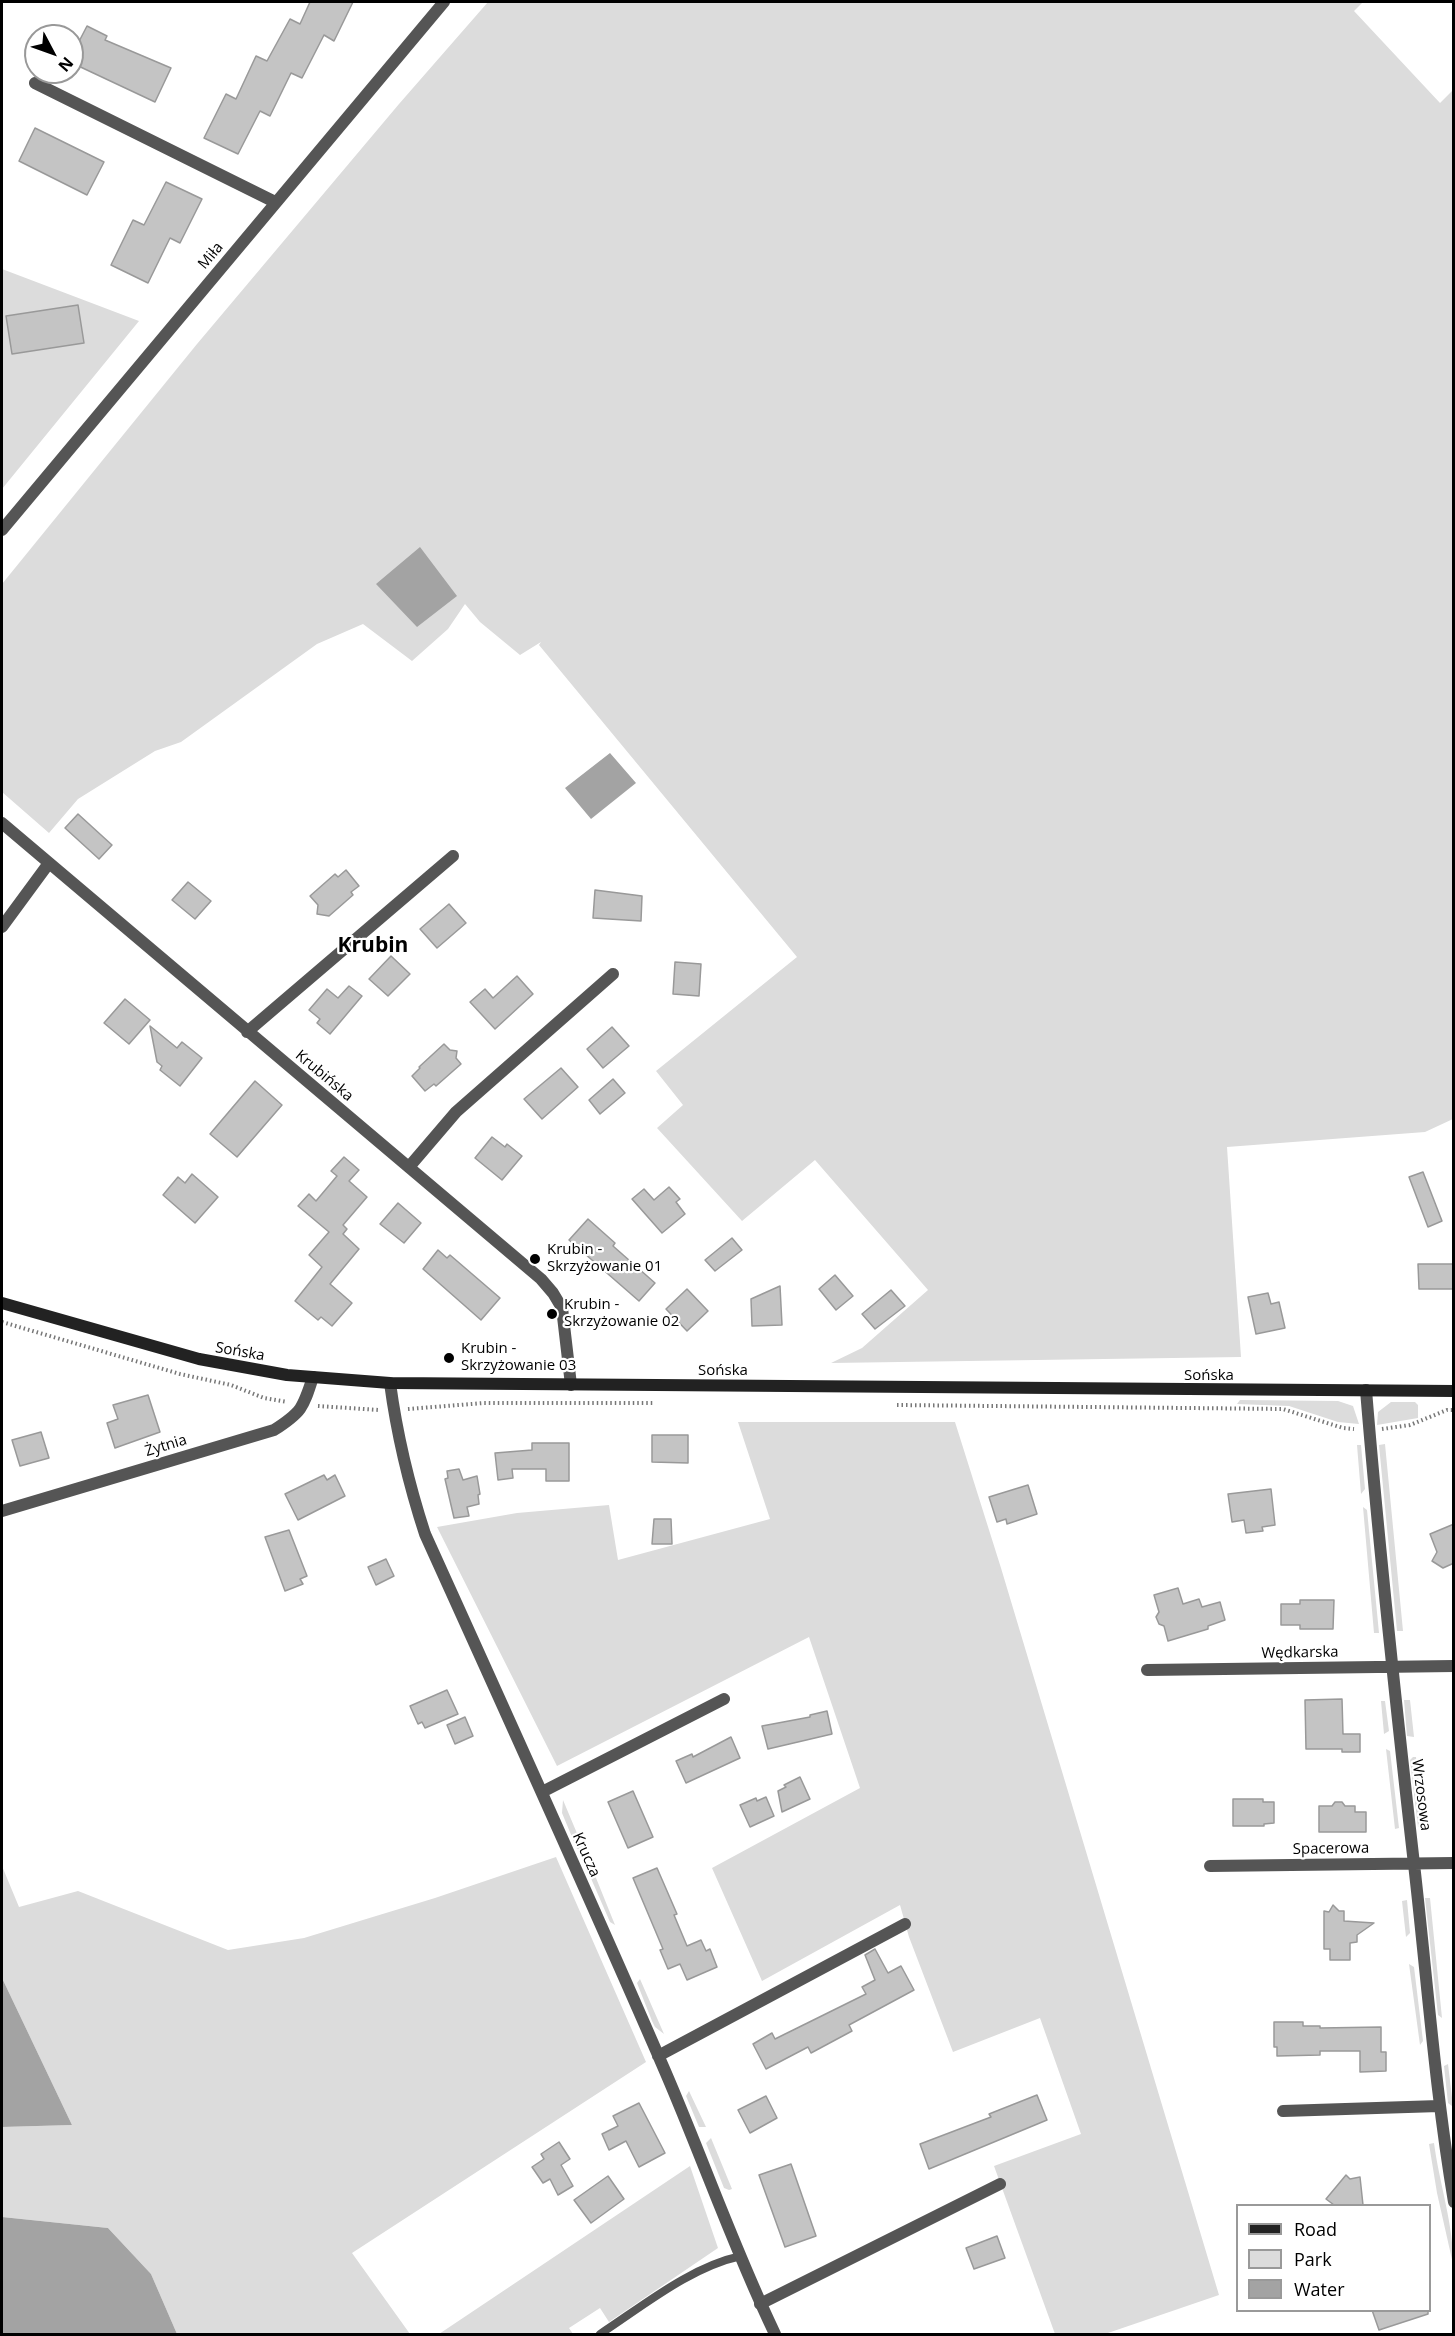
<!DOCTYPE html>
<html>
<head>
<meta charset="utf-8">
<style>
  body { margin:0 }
  #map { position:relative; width:1455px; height:2336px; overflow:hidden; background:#fff; font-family:"Open Sans",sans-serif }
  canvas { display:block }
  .frame { position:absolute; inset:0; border:3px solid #000; pointer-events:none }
  .legend { position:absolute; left:1236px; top:2204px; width:195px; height:108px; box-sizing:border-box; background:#fff; border:2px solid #999; margin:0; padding:8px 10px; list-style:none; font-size:18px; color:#000 }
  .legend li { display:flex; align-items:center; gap:12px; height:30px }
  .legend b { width:30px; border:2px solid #999 }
  .north { position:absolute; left:24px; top:24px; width:60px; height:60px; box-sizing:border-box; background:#fff; border:2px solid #999; border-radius:50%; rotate:131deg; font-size:16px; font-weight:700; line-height:24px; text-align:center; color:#000 }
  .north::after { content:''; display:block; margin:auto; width:21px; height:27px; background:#000; clip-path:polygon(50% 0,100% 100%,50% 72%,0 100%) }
</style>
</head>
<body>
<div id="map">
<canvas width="1455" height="2336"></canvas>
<div class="frame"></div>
<ul class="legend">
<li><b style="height:8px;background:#222"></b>Road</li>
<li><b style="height:16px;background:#dcdcdc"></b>Park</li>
<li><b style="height:16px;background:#a3a3a3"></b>Water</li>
</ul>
<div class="north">N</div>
</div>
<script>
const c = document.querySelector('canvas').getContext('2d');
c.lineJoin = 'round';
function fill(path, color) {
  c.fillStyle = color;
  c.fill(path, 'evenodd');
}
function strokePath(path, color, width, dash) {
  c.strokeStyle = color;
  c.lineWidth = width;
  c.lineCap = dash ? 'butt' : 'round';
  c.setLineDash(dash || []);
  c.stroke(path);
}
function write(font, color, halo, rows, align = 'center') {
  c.font = font + ' "Open Sans",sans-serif';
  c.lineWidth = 4.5;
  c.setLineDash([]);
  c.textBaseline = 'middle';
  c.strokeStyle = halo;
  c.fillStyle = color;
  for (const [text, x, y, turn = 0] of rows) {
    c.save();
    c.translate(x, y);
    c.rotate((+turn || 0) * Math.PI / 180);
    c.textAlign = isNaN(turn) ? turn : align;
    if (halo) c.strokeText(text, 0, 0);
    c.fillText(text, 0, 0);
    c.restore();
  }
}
fill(new Path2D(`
  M488 2H1363L1354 11 1440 103 1453 90V1119L1425 1132 1227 1147 1241 1357 831 1363 862 1348 928 1290 815 1160 742 1221 657 1128 683 1105 656 1071 797 957 539 645 541 642 520 655 480 622 465 604 448 629 412 661 363 624 317 644 181 742 155 751 78 799 49 833 2 792V584L197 344 399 104Z
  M2 269 139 321 2 489Z
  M1240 1400 1338 1401 1353 1406 1359 1424 1338 1422 1289 1406 1237 1404Z
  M1391 1402H1415L1418 1405V1418L1377 1425 1378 1412Z
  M738 1422H955L1001 1568 1219 2295 1105 2334H1055L994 2166 1081 2134 1040 2018 953 2052 909 1937 900 1905 762 1981 712 1868 860 1788 809 1637 557 1766 437 1527 517 1513 609 1505 618 1560 770 1519Z
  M1385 1444 1403 1631H1397L1379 1445Z
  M1357 1445H1361L1365 1489 1361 1494Z
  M1363 1507 1367 1510 1379 1633H1374Z
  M1404 1700H1410L1414 1737 1407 1736Z
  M1381 1701H1385L1389 1731 1384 1734Z
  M1386 1749 1390 1751 1399 1828 1395 1829Z
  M1413 1757H1416L1423 1826 1418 1827 1410 1760Z
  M563 1800 584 1850 577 1849 562 1813Z
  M556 1857 646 2062 352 2253 410 2334H177L151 2274 108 2228 2 2217V2127L72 2125 2 1978V1866L19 1907 78 1891 228 1950 304 1938 435 1898Z
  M587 1863H590L615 1925 610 1922 586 1867Z
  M1425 1898H1430L1442 2018 1438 2015Z
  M1407 1900 1410 1933 1406 1937 1402 1901Z
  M1409 1964 1414 1967 1423 2041 1420 2045Z
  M640 1979 664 2034 655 2027 652 2021 637 1983Z
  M1448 2064 1453 2106H1452L1448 2103 1444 2066Z
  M689 2091 706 2127H699L686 2096Z
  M711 2138 732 2189 729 2190 724 2188 706 2143Z
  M1434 2143C1439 2182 1454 2226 1453 2264L1437 2193 1429 2144Z
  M690 2166 718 2248 609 2322 600 2308 569 2328 573 2334H439Z`), '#dcdcdc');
fill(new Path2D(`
  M420 547 457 596 417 627 376 584Z
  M610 753 636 783 591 819 565 788Z
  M2 1978 72 2125 2 2127Z
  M2 2217 108 2228 151 2274 177 2334H2Z`), '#a3a3a3');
const building = new Path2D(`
  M310 2H353L334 41 324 35 302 78 291 73 270 116 260 111 238 154 204 138 226 94 236 99 256 56 267 61 290 19 300 24Z
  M87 26 107 36 105 40 171 68 155 102 72 63V55Z
  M35 128 104 162 87 195 19 161Z
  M166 182 202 199 180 243 170 238 148 283 111 265 133 220 144 225Z
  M78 305 84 343 12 354 6 316Z
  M78 814 112 845 99 859 65 828Z
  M346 870 359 886 351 892 353 895 329 916 317 914 318 905 310 896 335 874 338 877Z
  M188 882 211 901 195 919 172 900Z
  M595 890 642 896 641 921 593 918Z
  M449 904 466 923 437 948 420 929Z
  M391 956 410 974 388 996 369 979Z
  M675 962 701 964 699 996 673 994Z
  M517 976 533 994 495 1029 470 1002 485 989 493 998Z
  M349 986 362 996 330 1034 317 1023 320 1019 309 1010 327 989 338 998Z
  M125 999 150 1020 129 1044 104 1023Z
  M150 1026 177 1048 182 1042 202 1058 180 1086 160 1070 162 1066 157 1062Z
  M612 1027 629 1046 603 1068 587 1049Z
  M444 1044 450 1050 457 1051 456 1058 461 1064 436 1086 434 1084 425 1091 412 1076 420 1068 419 1067Z
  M561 1068 578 1087 542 1119 524 1099Z
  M613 1079 625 1093 600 1114 589 1100Z
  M255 1081 282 1105 237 1157 210 1134Z
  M492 1137 505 1147 507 1144 522 1156 502 1180 475 1158Z
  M344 1157 359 1170 349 1181 367 1197 343 1225 347 1229 343 1234 359 1249 330 1284 352 1303 332 1326 321 1317 318 1320 295 1301 322 1267 309 1255 329 1232 298 1206 309 1194 316 1201 337 1176 331 1171Z
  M1423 1172 1442 1221 1428 1227 1409 1177Z
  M192 1174 218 1197 195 1223 163 1195 178 1177 185 1183Z
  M669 1187 680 1199 676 1202 685 1214 662 1233 632 1199 644 1189 654 1200Z
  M398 1203 421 1223 404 1243 380 1224Z
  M588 1219 615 1243 613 1246 655 1283 639 1301 569 1240Z
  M732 1238 742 1250 715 1271 705 1260Z
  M438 1250 447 1258 450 1255 500 1298 481 1320 423 1269Z
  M1418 1264H1453V1289H1419Z
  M835 1275 853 1296 836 1310 819 1289Z
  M780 1286 782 1325 752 1326 751 1299Z
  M687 1289 708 1311 687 1331 666 1309Z
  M891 1290 905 1306 875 1329 862 1314Z
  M1268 1293 1271 1304 1279 1302 1285 1328 1256 1334 1248 1297Z
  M148 1395 160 1432 115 1448 107 1423 118 1419 113 1405Z
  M41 1432 49 1458 20 1466 12 1440Z
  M652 1435H688V1463L652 1462Z
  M532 1443H569V1481H546V1469H512L513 1478 498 1480 495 1453 532 1450Z
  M459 1469 463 1480 477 1476 480 1494 478 1495 479 1504 467 1507 469 1516 454 1518 445 1479 448 1478 447 1471Z
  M324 1475 327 1480 335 1475 345 1496 298 1520 285 1494Z
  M1028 1485 1037 1514 1007 1524 1006 1519 997 1522 989 1497Z
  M1271 1489 1275 1525 1262 1527 1263 1531 1246 1533 1244 1520 1232 1522 1228 1494Z
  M654 1519H671L672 1544H652Z
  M1454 1524V1563L1443 1568 1432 1561 1437 1552 1430 1534Z
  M289 1530 307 1576 300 1579 303 1584 285 1591 265 1537Z
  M386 1559 394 1576 376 1585 368 1567Z
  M1178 1588 1183 1604 1199 1599 1202 1607 1220 1602 1225 1620 1208 1626V1629L1168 1641 1164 1626 1159 1624 1156 1617 1159 1612 1154 1595Z
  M1300 1600H1334L1333 1629H1300V1625H1281V1604H1300Z
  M447 1690 458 1714 425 1728 422 1722 418 1724 410 1706Z
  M1342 1699 1343 1734H1360V1752H1342V1749H1306L1305 1700Z
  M827 1711 832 1734 768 1749 762 1726 810 1717V1715Z
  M465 1717 473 1736 455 1744 447 1725Z
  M731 1737 740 1758 686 1783 676 1761 692 1754 693 1757Z
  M800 1777 810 1799 782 1812 778 1791 786 1787 784 1785Z
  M633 1791 653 1837 628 1848 608 1802Z
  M766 1797 774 1816 750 1827 740 1805 756 1798 757 1801Z
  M1233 1799H1263V1802H1274V1823L1264 1824V1826H1233Z
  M1335 1802H1342L1345 1806H1355V1812H1366V1832H1319V1806H1332Z
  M657 1868 677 1914 674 1915 687 1946 701 1940 706 1951 710 1949 717 1967 687 1980 680 1964 668 1969 660 1950 663 1949 633 1878Z
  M1333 1905 1339 1911H1344V1921L1374 1923 1357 1935V1942L1350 1943V1960H1330V1949H1324V1911L1329 1912Z
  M875 1949 888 1973 901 1966 914 1990 849 2025 852 2031 811 2053 808 2047 766 2069 753 2044 772 2033 775 2039 866 1994 862 1987 875 1980 865 1955Z
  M1274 2022H1303V2026H1320V2028L1381 2027V2052H1386V2071L1360 2072V2051H1320V2055L1277 2056V2047H1274Z
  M1037 2095 1047 2120 929 2169 920 2144 991 2117 989 2114Z
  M766 2096 777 2118 750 2133 738 2110Z
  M639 2103 665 2153 639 2167 626 2141 609 2150 602 2134 618 2126 613 2116Z
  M559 2142 570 2159 561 2165 573 2186 558 2195 550 2179 543 2183 532 2167 544 2159 541 2154Z
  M791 2164 816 2236 785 2247 759 2175Z
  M1346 2175 1350 2179 1360 2177 1363 2205H1334L1326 2199Z
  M608 2176 624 2199 591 2223 574 2200Z
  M997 2236 1005 2258 974 2269 966 2248Z
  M1372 2310H1428V2314L1379 2330Z`);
fill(building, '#c4c4c4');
strokePath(building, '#999', 1.5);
strokePath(new Path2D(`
  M2 1322 180 1374 231 1385 264 1398 287 1402
  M897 1405 1283 1409 1343 1428 1354 1429
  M318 1406 379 1410
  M408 1409 484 1403H655
  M1382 1429 1410 1425 1447 1410H1454`), '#777', 4, [1.5, 3]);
strokePath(new Path2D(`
  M600 2334C643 2306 690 2267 741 2256`), '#555', 8);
strokePath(new Path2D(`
  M35 83 275 202
  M2 530 444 2
  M2 823 541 1279 553 1293 562 1308 571 1385
  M2 927 49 863
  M247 1032 453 856
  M409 1167 456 1112 613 974
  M390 1383C397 1435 409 1485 425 1534 506 1713 587 1891 665 2071 703 2159 734 2249 775 2334
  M1366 1390C1379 1549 1396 1706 1414 1864 1427 1977 1435 2090 1454 2202
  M2 1511 274 1430C302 1412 303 1408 313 1377
  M1147 1670 1454 1666
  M542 1792 724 1699
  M1210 1866 1454 1863
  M658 2056 905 1924
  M1283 2111 1439 2106
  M760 2304 1000 2184`), '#555', 12);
strokePath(new Path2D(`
  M2 1303 199 1359 287 1375 390 1383 1454 1391`), '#222', 12);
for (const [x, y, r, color] of [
  [535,1259,6,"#000"],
  [552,1314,6,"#000"],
  [449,1358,6,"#000"]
]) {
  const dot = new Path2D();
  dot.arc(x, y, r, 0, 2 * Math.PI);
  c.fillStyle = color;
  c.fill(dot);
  strokePath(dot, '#fff', 2);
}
write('15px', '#000', '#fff', [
  ["Miła",211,256,-50],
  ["Krubińska",324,1076,40],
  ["Sońska",240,1352,10],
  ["Sońska",723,1371],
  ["Sońska",1209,1376],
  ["Żytnia",166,1446,-17],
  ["Wędkarska",1300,1653,-1],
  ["Wrzosowa",1421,1795,83],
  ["Spacerowa",1331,1849,-1],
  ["Krucza",586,1855,66]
]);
write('15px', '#000', '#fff', [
  ["Krubin -",547,1250],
  ["Skrzyżowanie 01",547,1267],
  ["Krubin -",564,1305],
  ["Skrzyżowanie 02",564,1322],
  ["Krubin -",461,1349],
  ["Skrzyżowanie 03",461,1366]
], 'left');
write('bold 21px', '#000', '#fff', [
  ["Krubin",373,946]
]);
</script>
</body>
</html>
